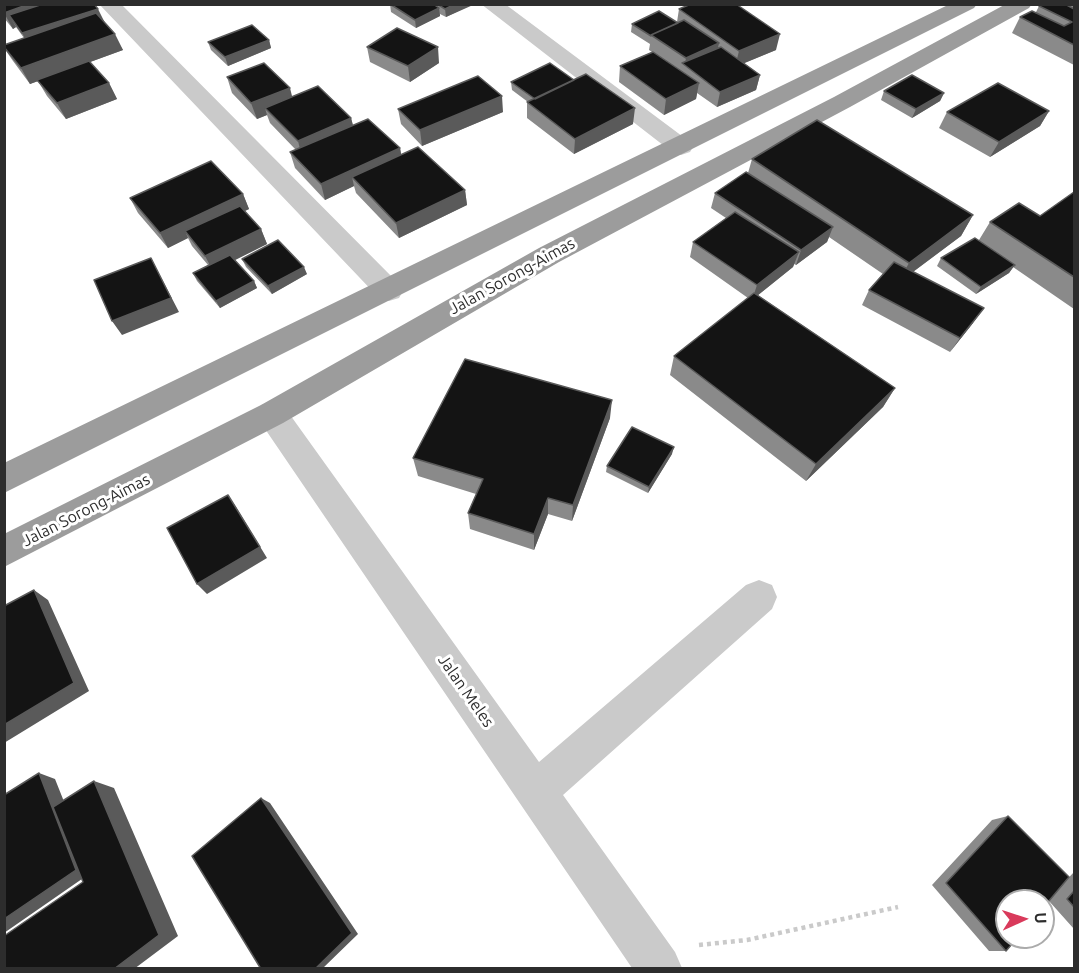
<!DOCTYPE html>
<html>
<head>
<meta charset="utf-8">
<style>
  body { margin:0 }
  #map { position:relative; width:1079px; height:973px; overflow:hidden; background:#fff; font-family:Ubuntu,sans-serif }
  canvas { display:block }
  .frame { position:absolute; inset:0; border:6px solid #2d2d2d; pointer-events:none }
  .north { position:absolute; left:995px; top:889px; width:60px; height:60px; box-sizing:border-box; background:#fff; border:2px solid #ababab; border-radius:50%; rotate:87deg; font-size:16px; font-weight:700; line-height:24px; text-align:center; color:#2d2d2d }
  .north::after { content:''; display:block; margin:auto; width:21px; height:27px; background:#d93a5b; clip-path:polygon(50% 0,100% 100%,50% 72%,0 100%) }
</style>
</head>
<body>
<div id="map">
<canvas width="1079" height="973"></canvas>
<div class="frame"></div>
<div class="north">U</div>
</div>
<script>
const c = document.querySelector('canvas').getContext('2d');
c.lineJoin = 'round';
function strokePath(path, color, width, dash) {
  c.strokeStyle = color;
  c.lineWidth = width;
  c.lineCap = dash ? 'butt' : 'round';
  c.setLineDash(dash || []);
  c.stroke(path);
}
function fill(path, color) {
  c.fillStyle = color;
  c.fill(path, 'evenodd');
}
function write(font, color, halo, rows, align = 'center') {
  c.font = font + ' Ubuntu,sans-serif';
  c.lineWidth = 6;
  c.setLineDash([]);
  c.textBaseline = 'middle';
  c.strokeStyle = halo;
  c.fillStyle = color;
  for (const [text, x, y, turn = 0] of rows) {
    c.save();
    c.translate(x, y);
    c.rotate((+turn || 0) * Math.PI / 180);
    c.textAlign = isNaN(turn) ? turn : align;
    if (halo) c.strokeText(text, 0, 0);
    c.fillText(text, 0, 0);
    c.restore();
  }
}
strokePath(new Path2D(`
  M699 945 747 940 898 907`), '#cacaca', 4.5, [4, 4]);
fill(new Path2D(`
  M99 4H121L399 284 403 291 399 298 389 301 379 298Z
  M481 4H505L690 142 693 147 690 152 681 155 672 152Z
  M272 401 283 405 539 762 746 585 759 580 772 585 777 597 772 609 563 795 675 952 682 968H632L261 423 256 414 261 405Z`), '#cacaca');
fill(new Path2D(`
  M950 4H977L974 8 4 493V463Z
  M1006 4H1032L1029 8 850 107 559 262 283 423 4 567V534L261 405 539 248 834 97Z`), '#9c9c9c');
fill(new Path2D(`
  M4 4 104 22 123 50 90 62 109 83 117 99 66 119 47 96 38 81 30 84 13 61 4 48 24 38 16 27 13 29 4 18Z
  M390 4H473L446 17 440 14V16L416 28 391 12Z
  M1041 4H1074V65L1012 33 1020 17 1036 12 1039 6Z
  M679 9 776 50 744 63 760 75 756 90 717 107 697 93 696 99 664 115 619 82 620 66 652 52 649 50 650 44 631 32 632 24 677 22Z
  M269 40 271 48 228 66 211 50 208 42Z
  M367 47 439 63 410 82 370 62Z
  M227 77 292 97 351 118 353 125 400 148 401 155 465 190 467 205 399 238 356 193 354 186 325 200 295 168 290 152 296 150 270 123 267 115 257 119 232 93Z
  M511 82 633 124 574 154 527 118V102H528L512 90Z
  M884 91 944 93 940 101 912 118 881 100Z
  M398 109 503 112 422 146 401 124Z
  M1049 111 1040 126 990 157 939 128 947 112Z
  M752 159 973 215 961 236 913 272 973 323 950 352 862 305 869 290 883 274 829 237 827 242 796 265 794 264 793 267 758 295 895 388 883 407 806 481 670 375 674 356 748 298 690 257 693 242 726 218 711 208 715 193 748 173Z
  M1074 192V309L1013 267 1009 273 976 294 937 266 941 258 979 240 990 222 1040 216Z
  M243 194 249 209 245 211 261 229 267 244 235 260 254 281 257 288 220 308 197 281 193 273 208 265 192 246 188 238 168 248 138 213 130 198Z
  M242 259 307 274 272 294 246 267Z
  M610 418 572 521 548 514 534 550 470 529 468 513 476 494 418 476 413 458Z
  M672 454 648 493 606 472 607 466Z
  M1008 816 1059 888 1074 872V929L1049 901 1006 951H989L932 885 992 820Z`), '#8a8a8a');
fill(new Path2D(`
  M29 4H81L9 15 16 27 13 29 4 13Z
  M455 4 473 5 446 17 445 9Z
  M439 8 440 16 416 28 415 20Z
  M98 9 106 25 31 49 22 33Z
  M115 34 123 50 30 84 21 68Z
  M780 34 776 50 735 67 739 51Z
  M269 40 271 48 228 66 225 57Z
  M719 43 716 58 685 65 686 58Z
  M438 47 439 63 410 82 408 66Z
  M760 75 756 90 717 107 720 92Z
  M109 83 117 99 66 119 57 103Z
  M699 83 696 99 664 115 666 99Z
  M290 88 294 104 265 108 267 115 257 119 251 103Z
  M944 93 940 101 912 118 916 109Z
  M502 96 503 112 422 146 420 130Z
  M635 108 633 124 574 154 575 139Z
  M1049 111 1040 126 990 157 999 142Z
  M351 118 355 134 302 157 298 141Z
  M400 148 403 164 352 177 354 186 325 200 321 184Z
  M465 190 467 205 399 238 396 223Z
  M243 194 249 209 190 237 185 231 188 238 168 248 160 233Z
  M973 215 961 236 898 283 909 263Z
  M833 227 827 242 796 265 801 250Z
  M261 229 267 244 213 271 205 256Z
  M799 252 793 267 752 300 757 285Z
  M151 258 179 312 122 335 112 321Z
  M1015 265 1009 273 976 294 981 287Z
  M304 267 307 274 272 294 268 286Z
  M254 281 257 288 220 308 216 301Z
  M984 308 973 323 950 352 960 338Z
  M895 388 883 407 806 481 816 464Z
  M612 400 610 418 572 521 573 505Z
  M674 447 672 454 648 493 649 487Z
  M228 495 236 507 267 558 207 594 197 584Z
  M548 498V514L534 550V534Z
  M34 590 48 600 89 691 4 743V725Z
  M39 773 55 779 92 872 4 933V919Z
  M94 781 114 788 178 936 134 969H114Z
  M261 798 270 803 358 934 322 969H315Z`), '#5a5a5a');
const building = new Path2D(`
  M4 4H29L4 13Z
  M43 4H94L98 9 22 33 9 15Z
  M390 4H433L439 8 415 20Z
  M437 4H455L445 9Z
  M691 4H736L780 34 739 51 679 9Z
  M1041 4H1065L1074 9V45L1020 17 1032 11 1064 26 1072 22 1039 6Z
  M659 11 678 23 651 35V36L632 24Z
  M96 13 115 34 21 68 4 47V45Z
  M684 20 719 43 686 58 651 35Z
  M252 25 269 40 225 57 208 42Z
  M397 28 438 47 408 66 367 47Z
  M721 47 760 75 720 92 682 63Z
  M653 52 699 83 666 99 620 66Z
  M89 61 109 83 57 103 37 80Z
  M264 63 290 88 251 103 227 77Z
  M550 63 574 80 535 99 511 82Z
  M586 74 635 108 575 139 527 102Z
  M912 75 944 93 916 109 884 91Z
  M478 76 502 96 420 130 398 109Z
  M998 83 1049 111 999 142 947 112Z
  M318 86 351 118 298 141 265 108Z
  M368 119 400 148 321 184 290 152Z
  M817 120 973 215 909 263 752 159Z
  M418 147 465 190 396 223 352 177Z
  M211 161 243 194 160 233 130 198Z
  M746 172 833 227 801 250 715 193Z
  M1074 192V277L990 222 1019 203 1040 216Z
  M240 206 261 229 205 256 185 231Z
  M735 212 799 252 757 285 693 242Z
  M975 238 1015 265 981 287 941 258Z
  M278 240 304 267 268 286 242 259Z
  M230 255 254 281 216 301 193 273Z
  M151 258 171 298 112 321 94 280Z
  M894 262 984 308 960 338 869 290Z
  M754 293 895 388 816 464 674 356Z
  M465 359 612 400 573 505 548 498 534 534 468 513 483 479 413 458Z
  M632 427 674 447 649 487 607 466Z
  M228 495 260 547 197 584 167 528Z
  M34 590 74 683 4 725V606Z
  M39 773 76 870 4 919V795Z
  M94 781 159 935 114 969H4V936L83 882 53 807Z
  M261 798 352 933 315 969H261L192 856Z
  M1008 816 1069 877 1043 908V901H1007V937H1018L1006 951 946 883Z
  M1074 891V907L1067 899Z`);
fill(building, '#141414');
strokePath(building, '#5a5a5a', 1.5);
write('16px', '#2d2d2d', '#fff', [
  ["Jalan Sorong-Aimas",512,276,-29],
  ["Jalan Sorong-Aimas",86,510,-27],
  ["Jalan Meles",466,691,55]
]);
</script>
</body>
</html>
